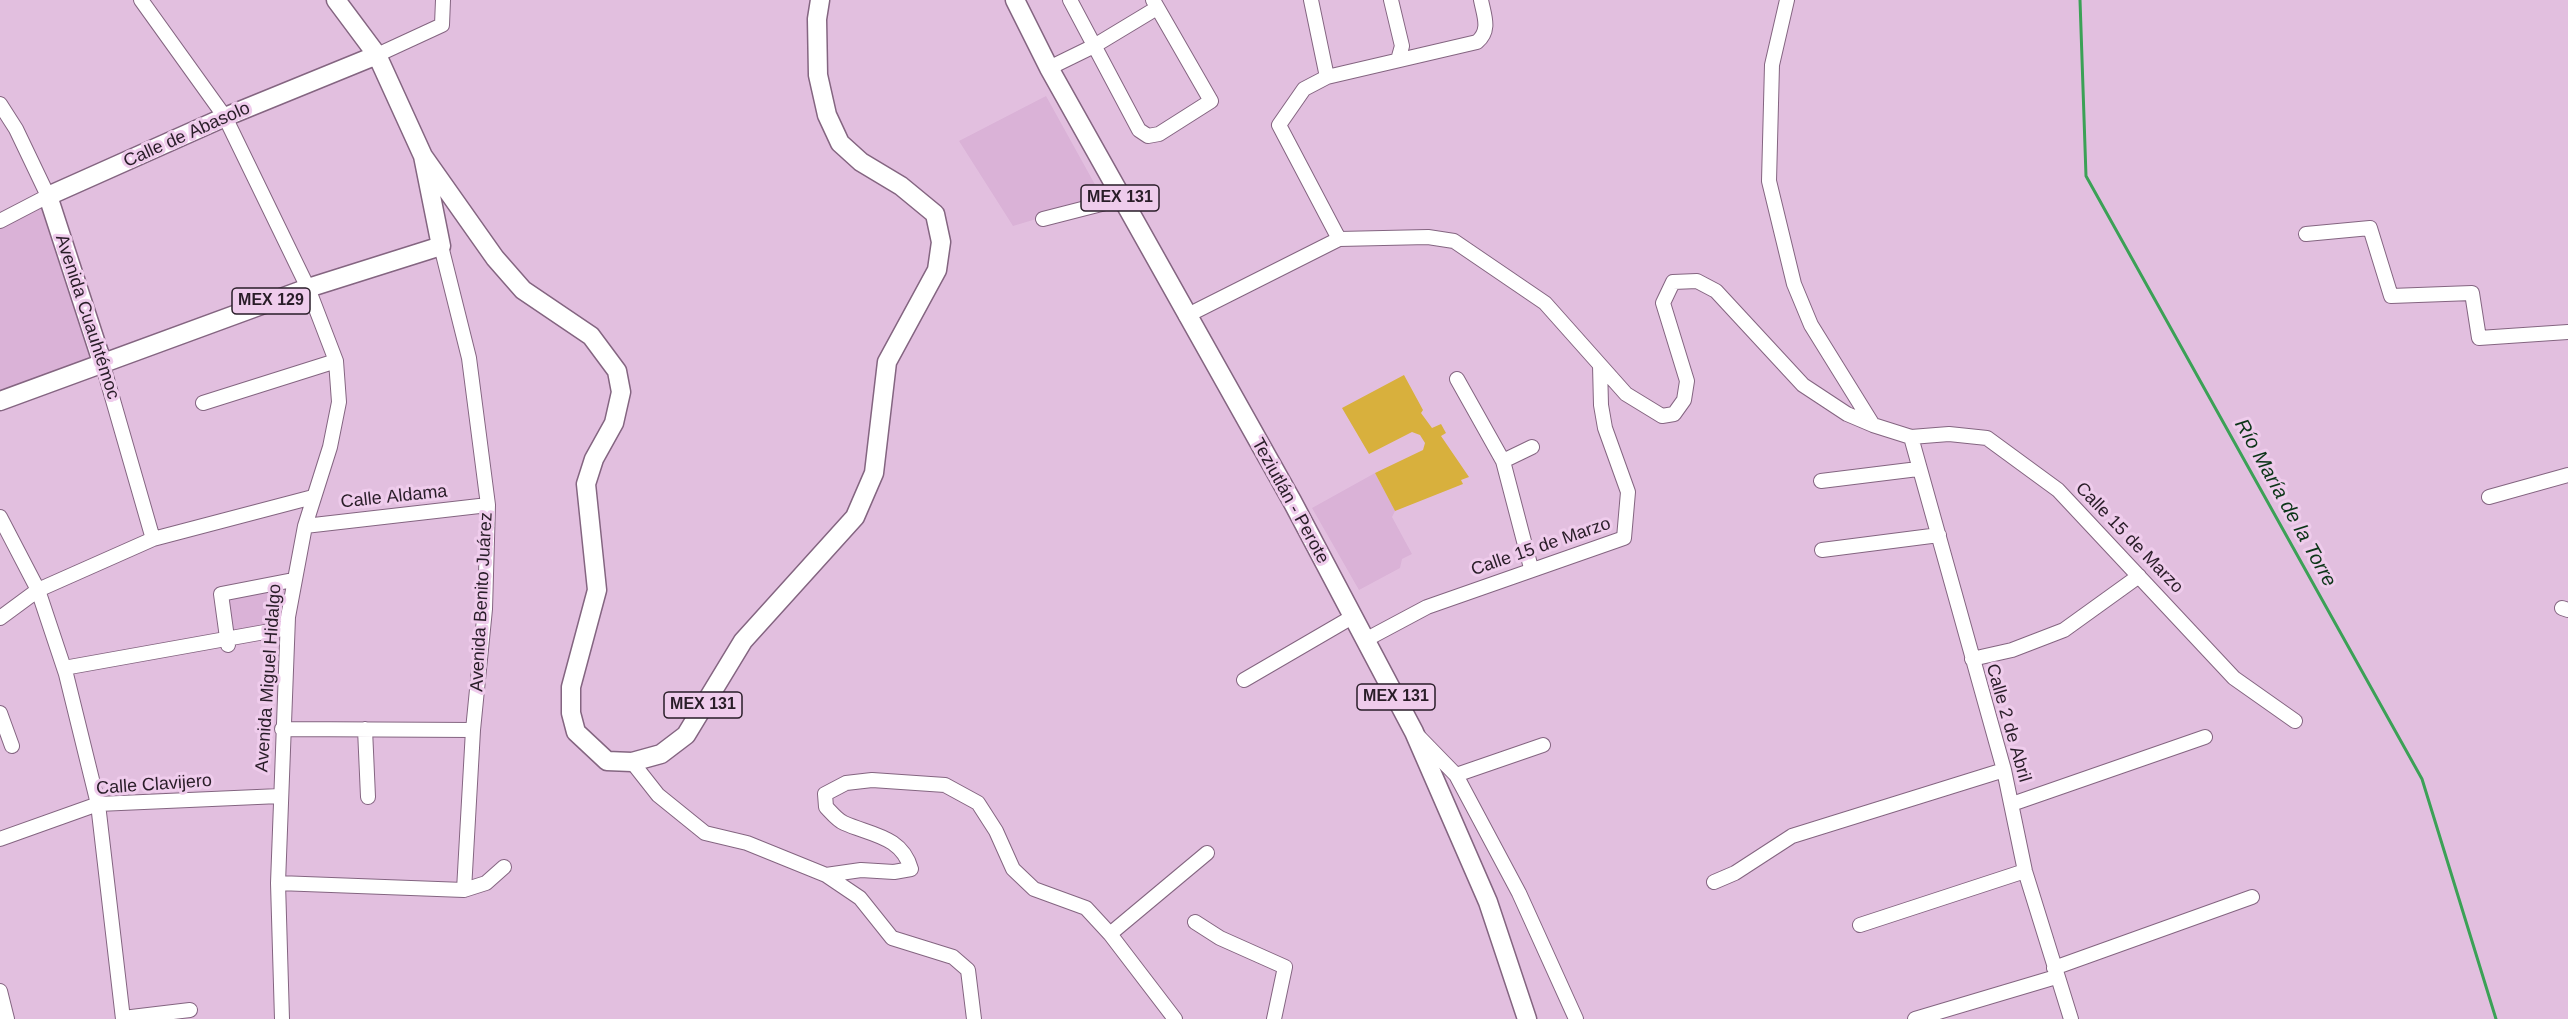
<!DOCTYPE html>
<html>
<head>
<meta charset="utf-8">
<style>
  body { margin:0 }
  canvas { display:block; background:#e2bfdf }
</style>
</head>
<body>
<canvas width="2568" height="1019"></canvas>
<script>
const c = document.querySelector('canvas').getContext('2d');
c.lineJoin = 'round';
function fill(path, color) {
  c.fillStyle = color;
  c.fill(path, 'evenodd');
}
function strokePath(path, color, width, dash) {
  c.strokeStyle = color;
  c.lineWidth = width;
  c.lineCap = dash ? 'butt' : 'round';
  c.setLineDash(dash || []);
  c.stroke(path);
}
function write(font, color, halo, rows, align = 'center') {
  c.font = font + ' Helvetica,sans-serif';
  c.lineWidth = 6;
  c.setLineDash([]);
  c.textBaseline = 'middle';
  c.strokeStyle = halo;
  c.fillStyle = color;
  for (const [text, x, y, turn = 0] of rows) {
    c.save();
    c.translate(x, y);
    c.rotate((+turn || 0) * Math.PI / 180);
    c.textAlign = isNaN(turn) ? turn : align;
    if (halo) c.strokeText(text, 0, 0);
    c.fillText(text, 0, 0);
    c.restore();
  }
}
fill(new Path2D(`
  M1046 96 1103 199 1013 226 959 141Z
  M44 206 94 358 0 393V228Z
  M1375 473 1395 511 1392 517 1412 554 1402 559 1400 568 1359 590 1312 508Z
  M286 589 282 624 232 633 227 599Z`), '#dab2d7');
fill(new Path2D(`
  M1404 375 1423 410 1421 413 1432 428 1441 424 1446 433 1441 436 1469 477 1461 480 1463 484 1395 511 1375 473 1423 450 1425 443 1420 435 1412 432 1369 454 1342 408Z`), '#d8b03d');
strokePath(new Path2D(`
  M2080 0 2086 176 2422 779 2496 1019`), '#3ba156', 3);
const minor = new Path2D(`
  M141 0 225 117 308 288 336 361 339 402 330 447 305 526 288 617 278 883 282 1019
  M1070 0 1139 130 1148 136 1159 134 1211 101 1153 0
  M1311 0 1327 77
  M1391 0 1402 46 1398 60
  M1787 0 1772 65 1769 181 1794 284 1811 325 1873 425 1911 437 1949 434 1987 438 2058 490 2234 678 2295 721
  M377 55 442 25 443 0
  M1049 68 1094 46 1157 8
  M0 104 16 129 48 196 0 221
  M1043 219 1121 199
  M2306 234 2370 228 2391 296 2472 293 2479 338 2568 332
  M1339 239 1279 125 1304 89 1327 77 1477 42C1491 30 1484 16 1481 0
  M441 246 469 358 488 505 485 609 473 730 464 890
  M1186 316 1339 239 1428 237 1454 241 1545 303 1626 394 1662 416 1674 414 1684 400 1687 381 1663 303 1673 282 1697 281 1716 291 1803 385 1847 414 1873 425
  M102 362 153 539
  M1457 379 1503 461 1531 568
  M203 403 336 361
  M1911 437 2004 770 2025 871 2071 1019
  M1503 461 1532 447
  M1821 481 1918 469
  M2489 497 2568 475
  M0 517 38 590 66 674 98 804 123 1019
  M305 526 488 505
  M1822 550 1939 535
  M2562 608 2568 610
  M0 618 38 590 153 539 313 497
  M1367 639 1427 607 1624 538 1628 492 1605 428 1601 405 1600 365
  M228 645 221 594 293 580
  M1972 659 2012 650 2064 630 2139 576
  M64 668 287 628
  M1244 680 1354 616
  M0 713 12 746
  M282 729 473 730
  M365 729 368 797
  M1419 737 1456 775 1519 893 1576 1019
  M632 762 658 795 705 833 747 843 826 875 861 870 894 872 911 869C902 836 871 835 844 823 837 820 831 812 826 807L825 794 846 783 872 780 945 785 978 803 996 831 1013 869 1034 889 1086 908 1110 934 1175 1019
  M1456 775 1543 745
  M2012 804 2205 737
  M0 839 98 804 280 796
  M826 875 860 898 892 938 953 957 968 970 974 1019
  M1714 882 1735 873 1792 836 2004 770
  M278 883 464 890 486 883 504 867
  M1195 922 1220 938 1285 967 1274 1019
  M1860 925 2025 871
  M1110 934 1207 853
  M2054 968 2252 897
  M0 991 7 1019
  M123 1018 190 1010
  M1915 1019 2056 977`);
const major = new Path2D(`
  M1015 0 1049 68 1292 501 1414 732 1488 902 1527 1019
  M423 156 495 258 523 290 591 336 617 371 621 392 614 423 594 459 586 484 597 590 571 687V713L576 732 607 761 632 762 661 754 686 735 743 641 855 517 874 473 887 362 937 270 941 242 935 214 901 186 861 162 840 143 827 115 818 75 817 19 820 0
  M102 362 48 196 225 117 377 55
  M0 401 308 288 441 246 423 156 377 55 336 0`);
strokePath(minor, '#846581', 16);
strokePath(major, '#846581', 21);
strokePath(minor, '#fff', 14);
strokePath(major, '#fff', 18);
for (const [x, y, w] of [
  [1120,198,78],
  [271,301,78],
  [1396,697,78],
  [703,705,78]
]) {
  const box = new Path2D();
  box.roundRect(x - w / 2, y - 13, w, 26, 4.5);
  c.fillStyle = '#efccec';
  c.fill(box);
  strokePath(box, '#291d28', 1.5);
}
write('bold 16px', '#291d28', null, [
  ["MEX 131",1120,198],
  ["MEX 129",271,301],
  ["MEX 131",1396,697],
  ["MEX 131",703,705]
]);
write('18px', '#291d28', '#efccec', [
  ["Calle de Abasolo",187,135,-24],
  ["Avenida Cuauhtémoc",87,317,72],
  ["Calle Aldama",394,497,-6],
  ["Teziutlán - Perote",1290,501,61],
  ["Calle 15 de Marzo",2129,538,46],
  ["Calle 15 de Marzo",1541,547,-19],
  ["Avenida Benito Juárez",482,602,-87],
  ["Avenida Miguel Hidalgo",269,678,-86],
  ["Calle 2 de Abril",2008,723,74],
  ["Calle Clavijero",154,785,-4]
]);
write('italic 20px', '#0b3517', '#efccec', [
  ["Río María de la Torre",2285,503,61]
]);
</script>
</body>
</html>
